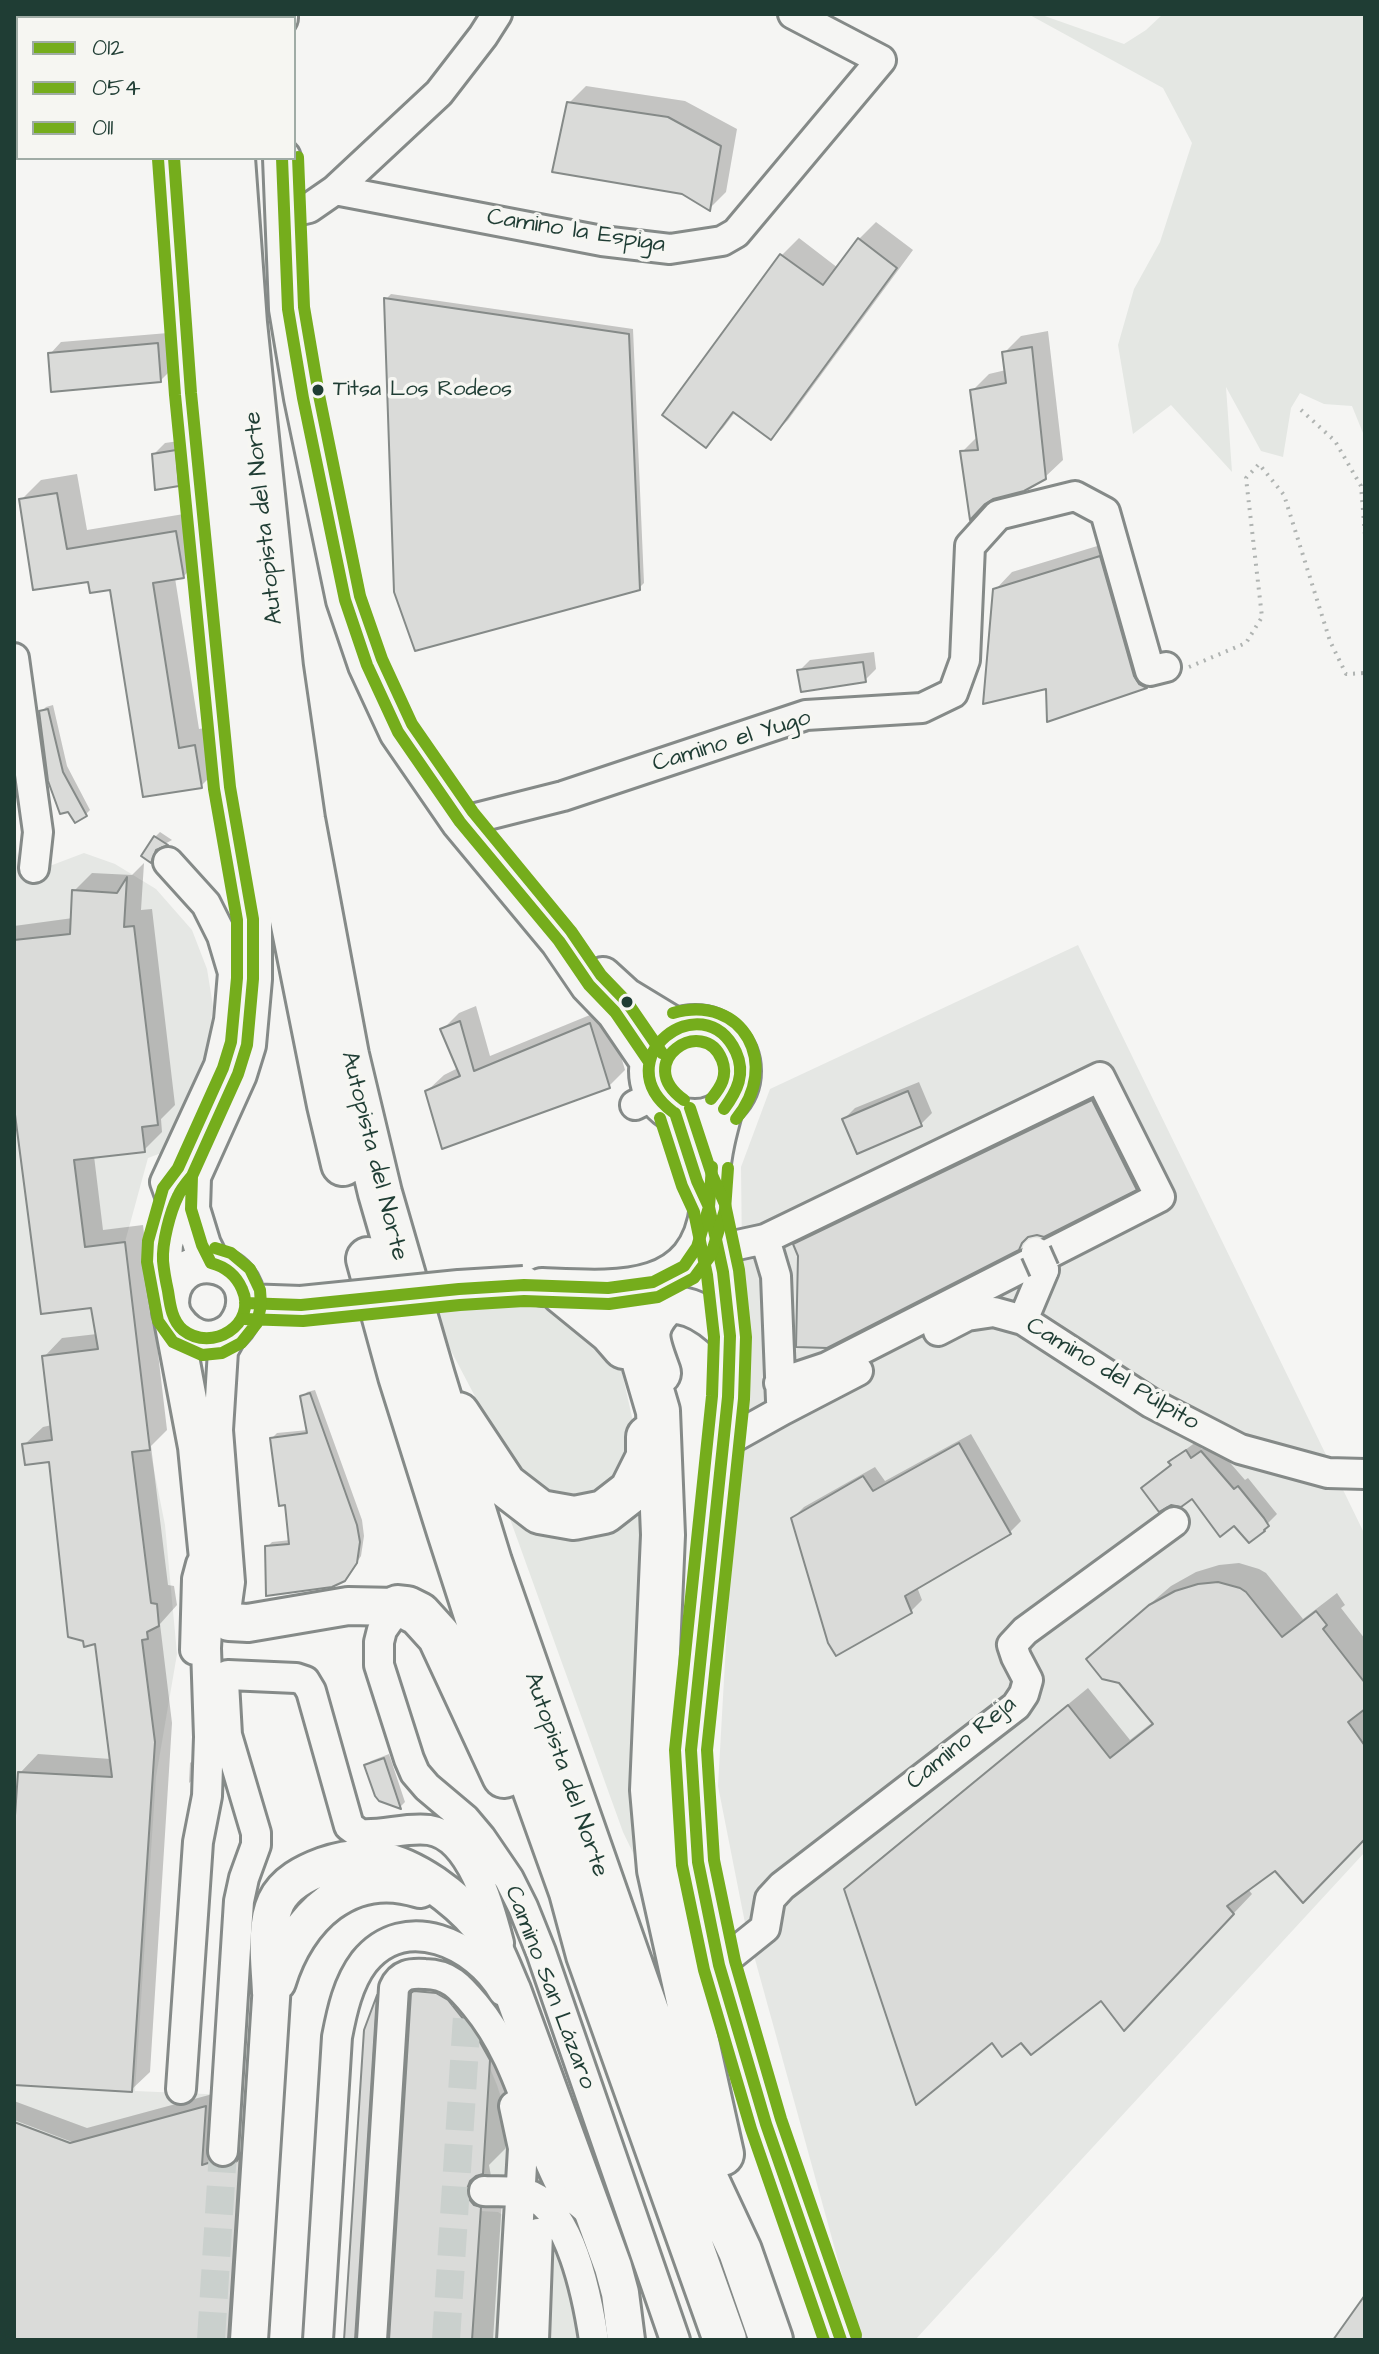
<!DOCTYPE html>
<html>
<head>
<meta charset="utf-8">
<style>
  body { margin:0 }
  #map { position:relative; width:1379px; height:2354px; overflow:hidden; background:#f5f5f3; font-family:"Architects Daughter",sans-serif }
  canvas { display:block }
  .frame { position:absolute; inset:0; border:16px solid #1f3d34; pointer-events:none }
  .legend { position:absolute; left:16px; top:16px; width:280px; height:144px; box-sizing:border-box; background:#f6f6f2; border:2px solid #a0aca6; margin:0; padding:10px 14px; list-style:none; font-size:24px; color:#1f3d34 }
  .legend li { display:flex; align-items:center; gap:16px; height:40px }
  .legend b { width:40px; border:2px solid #a0aca6 }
</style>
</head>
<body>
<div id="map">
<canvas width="1379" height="2354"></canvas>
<div class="frame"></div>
<ul class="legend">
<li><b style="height:10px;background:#75ad1c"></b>012</li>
<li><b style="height:10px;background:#75ad1c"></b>054</li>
<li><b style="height:10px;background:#75ad1c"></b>011</li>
</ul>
</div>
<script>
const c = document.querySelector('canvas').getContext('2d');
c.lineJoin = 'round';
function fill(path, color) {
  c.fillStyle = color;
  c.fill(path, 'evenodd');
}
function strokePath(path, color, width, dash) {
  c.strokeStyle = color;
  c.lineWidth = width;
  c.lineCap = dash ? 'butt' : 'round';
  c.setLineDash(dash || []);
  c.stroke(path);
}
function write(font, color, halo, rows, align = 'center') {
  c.font = font + ' "Architects Daughter",sans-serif';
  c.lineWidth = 7;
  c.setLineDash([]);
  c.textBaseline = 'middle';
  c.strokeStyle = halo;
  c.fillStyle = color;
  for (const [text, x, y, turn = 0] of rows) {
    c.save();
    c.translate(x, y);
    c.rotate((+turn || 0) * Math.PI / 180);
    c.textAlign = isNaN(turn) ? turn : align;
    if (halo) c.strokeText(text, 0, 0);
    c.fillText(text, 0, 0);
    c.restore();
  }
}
fill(new Path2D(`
  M14 810 17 852 21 864 47 867 84 853 115 864 156 889 192 930 207 969 213 1006 208 1047 164 1152 148 1158 125 1242 150 1450 165 1525 177 1654 156 1777 135 2091 274 2097 259 2340H14Z
  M1078 945 1365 1535V1852L915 2340H860L745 1923 718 1786 743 1341 741 1167 770 1089Z`), '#e5e7e4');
fill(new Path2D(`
  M1028 14H1039L1124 44 1146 30 1163 14H1365V438L1352 406 1324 404 1300 393 1291 408 1283 457 1261 451 1226 387 1232 472 1171 405 1133 434 1118 345 1134 289 1160 242 1192 143 1163 88Z
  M515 1300 563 1314 599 1335 621 1368 636 1435 620 1471 587 1498 553 1494 510 1463 428 1307Z
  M648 1489V1884L623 1832 505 1505Z
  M490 2068 497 2085 510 2125 508 2180 482 2182Z
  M481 2211 498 2212 508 2218 505 2340H472Z
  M552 2236 578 2303 574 2310 577 2340H542Z`), '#e4e7e3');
fill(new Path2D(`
  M14 86H18V111H14Z
  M586 86 685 101 737 129 726 192 710 208 569 103Z
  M876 222 913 250 788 420 771 437 736 411 723 428 706 445 664 414 782 255 799 238 838 268 859 239Z
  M391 294 633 329 644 583 639 588 386 299Z
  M1048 331 1063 460 1045 477 962 452 978 436 972 391 989 374 1006 370 1004 353 1021 336Z
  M168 333 172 369 160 381 50 354 61 342Z
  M186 440 189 473 178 484 154 454 165 443Z
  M77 474 87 530 196 512 203 556 183 577 175 578 199 729 215 726 221 766 201 786 145 795 112 588 90 580 21 500 41 480Z
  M1117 540 1161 670 1146 686 1049 720 1047 686 995 590 1012 572Z
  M874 652 876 669 865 680 799 671 810 660Z
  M53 705 67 766 90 810 85 815 68 809 41 712 46 707Z
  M160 832 172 840 159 847 156 855 151 860 155 837Z
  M144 863 141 910 152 909 175 1105 161 1119 162 1132 144 1150 94 1156 103 1230 143 1225 167 1430 151 1446 168 1585 174 1586 177 1605 160 1624 172 1723 150 2072 131 2090 14 2083V1807L17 1810 20 1773 38 1754 111 1759 97 1642 51 1460 24 1445 43 1427 52 1425 44 1357 62 1338 97 1334 93 1306 14 1090V926L73 918 74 891 92 873 132 875Z
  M476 1006 490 1056 607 1008 625 1070 608 1087 427 1091 444 1075 458 1068 442 1030 459 1013Z
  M919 1082 932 1113 921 1124 844 1119 855 1108Z
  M1110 1084 1153 1171 1136 1188 1044 1235 1032 1234 1018 1248 800 1255 795 1245 812 1228Z
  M315 1390 362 1520 364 1536 361 1556 349 1574 267 1547 272 1542 291 1540 287 1503 272 1438 277 1433 308 1430 302 1397 307 1392Z
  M971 1434 1021 1521 1010 1532 917 1587 922 1600 911 1611 793 1518 804 1507 875 1467 885 1481Z
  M1196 1442 1202 1449 1212 1442 1245 1480 1248 1478 1277 1514 1267 1524 1172 1464 1171 1463 1181 1453Z
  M1239 1563 1259 1569 1266 1573 1303 1619 1337 1593 1345 1605 1341 1608 1365 1639V1837L1275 1868 1248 1889 1252 1894 1143 2009 1101 1998 846 1889 866 1870 1088 1688 1130 1740 1153 1722 1120 1681 1089 1659 1108 1640 1171 1586 1196 1572 1219 1565Z
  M389 1754 405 1802 400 1807 381 1799 366 1766 371 1761Z
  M195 1758V1778L189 1783 190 1763Z
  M436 1970H454L470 1978 498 2012 512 2036 505 2149 489 2165 491 2176 503 2185 493 2340H347L368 2020 378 1996 398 1976 385 2331 391 2334 413 1993Z
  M220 2092 227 2147 238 2153 243 2152 248 2340H14V2124L78 2148 80 2145 14 2120V2101L87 2128Z`), '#0003');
const building = new Path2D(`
  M567 102 668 117 721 146 710 211 682 194 552 172Z
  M858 238 897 268 771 440 733 412 706 448 662 415 780 254 823 285Z
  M384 298 629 334 640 590 415 651 394 592Z
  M158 343 161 382 51 392 48 353Z
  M1032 347 1046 479 1024 491 993 499 985 504 970 520 960 451 978 450 970 390 1006 383 1002 352Z
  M176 450 179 486 155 490 152 454Z
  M57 493 67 549 176 531 184 578 153 583 179 748 195 745 202 788 143 797 110 590 90 593 88 582 33 590 19 499Z
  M1100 556 1134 676 1139 684 1147 688 1047 722 1046 689 983 704 993 589Z
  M863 662 866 682 801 692 797 670Z
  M48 709 63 772 87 816 75 823 68 812 60 814 48 781 39 711Z
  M154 836 168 845 156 850 151 863 141 856Z
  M127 877 124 927 134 926 158 1125 142 1127 145 1152 74 1160 85 1247 125 1242 150 1450 132 1452 151 1603 157 1604 159 1626 147 1632 148 1639 142 1640 155 1742 132 2092 14 2085V1830L18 1772 112 1777 95 1644 84 1647 83 1641 68 1637 49 1462 25 1465 22 1444 52 1440 42 1356 98 1349 91 1308 41 1314 14 1107V940L70 934 72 890 117 893Z
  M460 1021 474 1071 590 1023 610 1088 442 1149 425 1091 460 1076 440 1029Z
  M908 1091 922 1126 857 1154 842 1119Z
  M1092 1100 1137 1190 1044 1237 1037 1235 1028 1237 1022 1243 1019 1250 827 1348 796 1347 798 1256 793 1244Z
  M310 1393 357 1525 360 1542 357 1563 345 1581 332 1587 266 1596 265 1546 289 1544 285 1505 279 1506 270 1438 307 1433 300 1396Z
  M959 1443 1011 1534 905 1596 912 1613 836 1656 828 1643 791 1518 863 1476 873 1491Z
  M1186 1450 1191 1458 1201 1451 1234 1489 1238 1486 1264 1518 1269 1526 1264 1530 1265 1531 1249 1543 1234 1526 1220 1537 1192 1499 1181 1507 1171 1505 1159 1512 1141 1488 1171 1465 1168 1462Z
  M1218 1582 1240 1588 1246 1592 1282 1637 1316 1611 1327 1625 1323 1629 1365 1683V1709L1348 1722 1365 1746V1839L1303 1903 1275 1871 1227 1906 1234 1914 1124 2031 1101 2001 1031 2055 1021 2043 1002 2057 992 2043 916 2105 844 1889 1068 1705 1110 1758 1153 1724 1119 1683 1102 1679 1086 1659 1149 1605 1175 1591 1198 1584Z
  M384 1758 401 1809 379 1801 375 1796 364 1765Z
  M414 1991 436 1993 448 2000 476 2035 490 2060 483 2174 476 2176 470 2181 467 2189 469 2199 474 2205 481 2207 472 2340H389L411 1993Z
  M377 1995 355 2340H344L364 2030Z
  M206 2106 202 2165 211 2162 221 2168 230 2166 237 2161 240 2153 228 2340H14V2122L70 2143Z
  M1365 2295V2340H1333Z`);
fill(building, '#dadbd9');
strokePath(building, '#858a88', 2);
strokePath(new Path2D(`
  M531 2134 537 2167 538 2220
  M211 2340 223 2151
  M446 2340 467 2016C467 2004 467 1991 457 1982`), '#cad0cd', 28, [28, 14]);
const minor = new Path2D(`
  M335 190 602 241 670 249 722 241 736 233 881 60 793 14
  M283 214 309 208 335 190 439 93 483 36 497 14
  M14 658 38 832 34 868
  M460 822 563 796 806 715 922 708 953 693 965 660 970 546 998 515 1075 496 1105 512 1150 671 1166 667
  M168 862 206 904 222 936 233 973 229 1020 219 1065 165 1182 174 1207
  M635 1105 655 1095
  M765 1239 776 1276 781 1401
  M719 1249 765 1239 1100 1077 1160 1197 827 1367 779 1383
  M1023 1320 1044 1270
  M938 1331 967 1316 994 1312 1023 1320 1151 1403 1240 1449 1328 1473 1365 1474
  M722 1444 783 1410 858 1371
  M398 1607 382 1630 379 1642V1665L409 1759 415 1773 427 1787 465 1819 481 1838 509 1879 523 1907 541 1952 675 2340
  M195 1650 197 1579 201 1564
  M719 1965 765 1928 770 1899 782 1886 1016 1706 1024 1694 1028 1680 1016 1657 1012 1645 1025 1631 1174 1522
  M181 2089 198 1842 207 1796 209 1737 206 1648 207 1630 221 1615 227 1604 230 1582 218 1430 223 1351 237 1326
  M223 2151 239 1901 244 1878 256 1845V1833L227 1735 224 1682 228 1675 296 1678 305 1681 311 1691 349 1826 360 1834C383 1836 406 1827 429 1830 471 1836 490 1908 499 1943
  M484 2191C497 2192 514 2190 527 2194 571 2208 588 2300 594 2340
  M318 2340 337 2037C342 2011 348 1983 364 1962 405 1911 476 1944 503 1991
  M372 2340 394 1988C400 1974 411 1973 425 1974 449 1974 460 1987 475 2005 520 2059 529 2124 560 2184 570 2198 584 2204 594 2217
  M512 2340 523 2148 514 2106
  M534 2340 538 2233`);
const major = new Path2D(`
  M159 14 160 18
  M279 14V18
  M282 158 288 309 303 398 345 600 367 665 398 732 460 822 559 941 589 985 615 1012 649 1062
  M603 976 626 997 677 1028
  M648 1071a47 47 0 1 1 94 0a47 47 0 1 1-94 0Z
  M675 1113 697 1181 709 1207 723 1272 730 1336 728 1397 691 1750 698 1862 719 1965 766 2124 841 2340
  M192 1178 191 1209 202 1245 211 1263
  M542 1287C613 1290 698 1299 709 1207 711 1197 710 1186 711 1176 712 1153 718 1131 724 1109
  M245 1303 301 1305
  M170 1304 163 1261 164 1244 178 1194 192 1176 238 1074 247 1045 253 979V919L230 787 191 393 174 158
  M641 1304C682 1301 701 1307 730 1336
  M171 1312C183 1336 207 1350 232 1331 238 1325 242 1318 244 1310 256 1256 170 1245 170 1304L197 1447 211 1589 221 1615 229 1622 248 1623 348 1606 398 1607
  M277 1982C296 1918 349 1866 420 1889
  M271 1993C270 1964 264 1928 276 1902 285 1883 305 1873 324 1866 366 1851 397 1860 433 1884 450 1896 466 1909 479 1925 494 1944 502 1967 512 1990L613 2267 620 2293 626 2340
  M249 2340 273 1968`);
const highway = new Path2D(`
  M194 14V18
  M229 14V18
  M202 158 215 350 253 689 279 855 329 1105 343 1164
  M233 158 245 323 281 667 303 819 347 1055 380 1193 433 1376 490 1562 704 2174 740 2251 771 2340
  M368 1259 400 1376 449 1532 513 1730 571 1892 588 1955 725 2340
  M562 1292 611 1332 624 1347
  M611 1306 641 1353 658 1411 663 1535 652 1790 659 1870 722 2154
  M659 1373C647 1339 640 1329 667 1302
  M458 1414 505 1485 540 1512 574 1518 604 1512 631 1491 648 1457V1437
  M398 1607 407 1608 419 1614 439 1636 504 1776`);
strokePath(minor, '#858a88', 34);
strokePath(major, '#858a88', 42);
strokePath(highway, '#858a88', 48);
strokePath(new Path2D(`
  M1301 410 1335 441 1361 486 1365 535
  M1189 667 1246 643 1262 617 1246 478 1259 464 1284 495 1330 641 1346 674 1365 673`), '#b0b4b2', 4, [2, 6]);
strokePath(minor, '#f5f5f3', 28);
strokePath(major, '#f5f5f3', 36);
strokePath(highway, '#f5f5f3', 42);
const minorBridge = new Path2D(`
  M1036 1252 1044 1270`);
const majorBridge = new Path2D(`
  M301 1305 459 1289 524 1285`);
strokePath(minorBridge, '#858a88', 34, []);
strokePath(majorBridge, '#858a88', 42, []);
strokePath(minorBridge, '#f5f5f3', 28);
strokePath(majorBridge, '#f5f5f3', 36);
strokePath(new Path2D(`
  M174 158 191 393 230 787 253 919V979L247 1045 238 1074 192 1176
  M282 158 288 309 303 398 345 600 367 665 398 732 460 822 559 941 589 985 615 1012 649 1062
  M673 1112C603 1060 703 982 736 1052 746 1074 737 1091 724 1109
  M675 1113 697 1181 709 1207 723 1272 730 1336 728 1397 691 1750 698 1862 719 1965 766 2124 841 2340
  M192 1176 191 1209 202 1245 211 1263C226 1267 236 1275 242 1289 258 1324 212 1353 183 1330 172 1321 170 1305 168 1291 166 1282 164 1271 163 1261 162 1243 170 1212 178 1196 181 1189 187 1182 192 1176Z
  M245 1303 301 1305 459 1289 524 1285 608 1288 653 1282 684 1266 697 1247 709 1207 712 1167`), '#75ad1c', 12);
strokePath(new Path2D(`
  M158 159 175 395 214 789 237 920V978L231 1042 223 1068 178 1168 163 1188 148 1241 147 1262 158 1321 173 1342 202 1355 222 1353 241 1343 257 1323 261 1305 260 1290 250 1269 231 1253 215 1248
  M684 1100C631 1062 704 1014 722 1060 728 1076 721 1087 711 1099
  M660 1118 682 1186 694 1212 707 1275 714 1337 712 1396 675 1750 682 1865 704 1970 751 2129 824 2340
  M244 1319 303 1321 460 1305 524 1301 609 1304 658 1297 694 1278 711 1255 725 1210 728 1168`), '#75ad1c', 12);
strokePath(new Path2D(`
  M298 157 304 307 319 395 360 596 382 659 412 724 473 812 571 931 601 975 627 1002 662 1053
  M673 1013C744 993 781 1065 736 1119
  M690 1108 712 1175 725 1204 739 1270 746 1337 744 1399 707 1750 714 1860 735 1961 781 2119 856 2335`), '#75ad1c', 12);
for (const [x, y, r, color] of [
  [318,390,7,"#1f3d34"],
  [627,1002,7,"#1f3d34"]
]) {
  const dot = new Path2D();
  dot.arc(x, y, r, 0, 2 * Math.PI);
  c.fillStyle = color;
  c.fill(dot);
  strokePath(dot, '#f6f6f2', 3);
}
write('22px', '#1f3d34', '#f6f6f2', [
  ["Titsa Los Rodeos",333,390]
], 'left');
write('24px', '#1f3d34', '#f6f6f2', [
  ["Camino la Espiga",576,232,9],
  ["Autopista del Norte",265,518,-96],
  ["Camino el Yugo",732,742,-17],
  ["Autopista del Norte",373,1156,76],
  ["Camino del Púlpito",1112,1375,31],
  ["Camino Reja",962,1744,-39],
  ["Autopista del Norte",565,1775,71],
  ["Camino San Lázaro",549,1988,69]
]);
</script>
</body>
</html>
